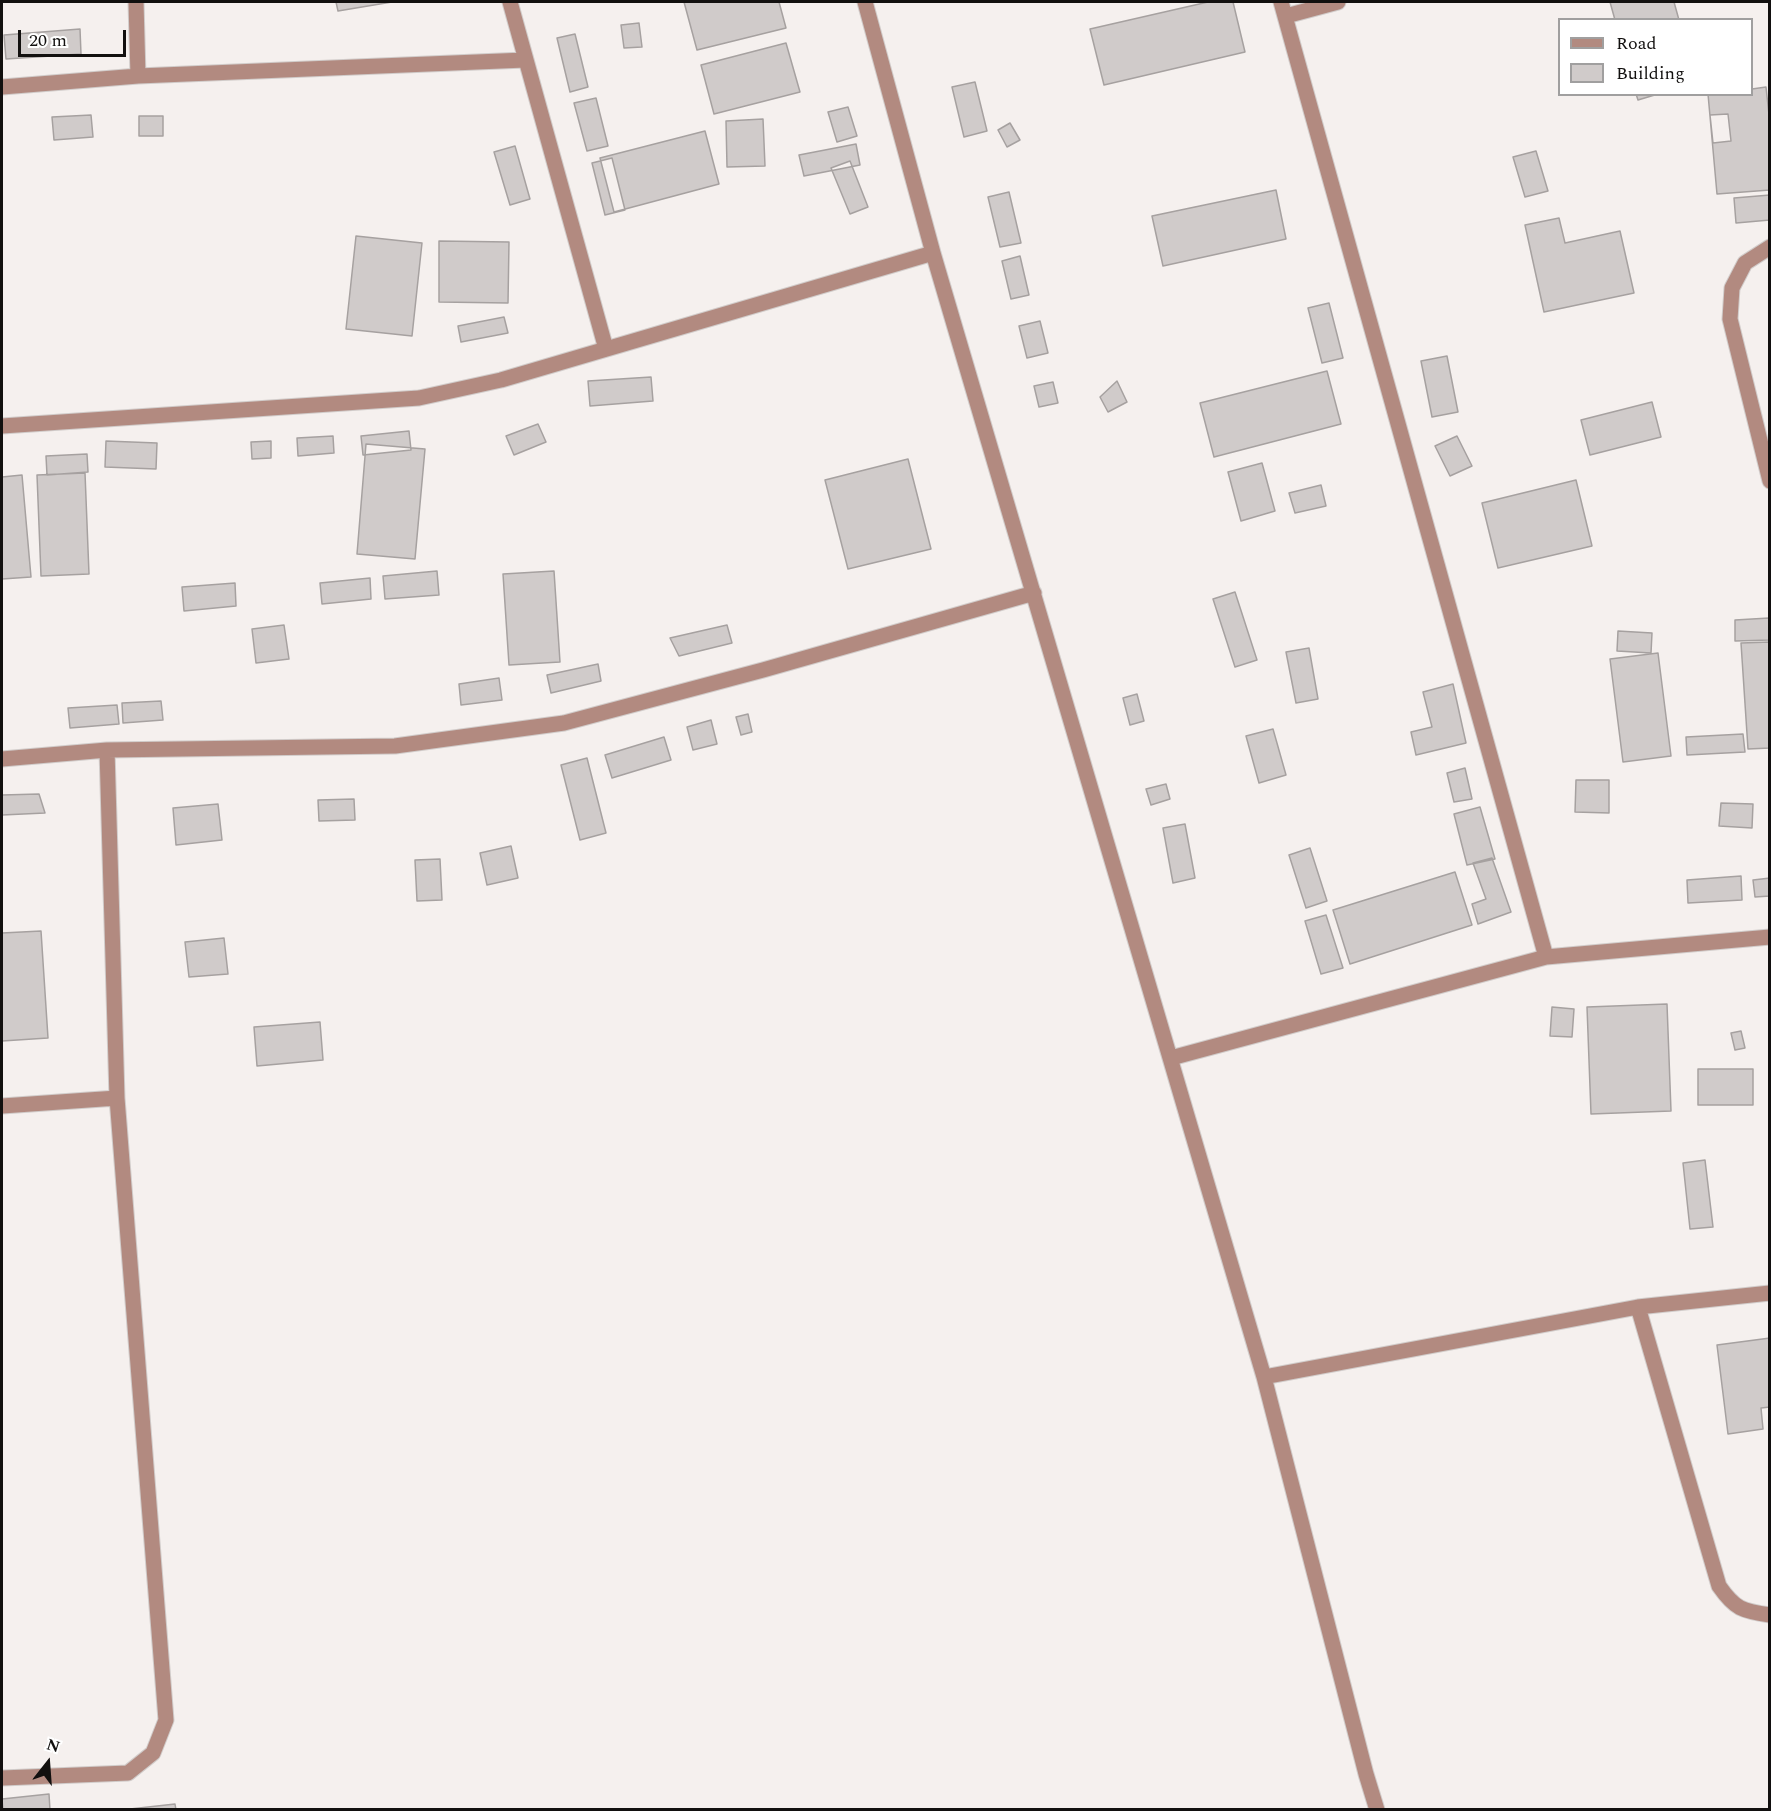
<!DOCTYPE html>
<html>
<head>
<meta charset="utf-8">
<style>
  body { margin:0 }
  #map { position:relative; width:1771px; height:1811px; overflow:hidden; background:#f5f0ee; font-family:Spectral,serif }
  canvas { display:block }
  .frame { position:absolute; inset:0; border:3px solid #12100f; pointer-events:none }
  .legend { position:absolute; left:1558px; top:18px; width:195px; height:78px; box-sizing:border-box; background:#fff; border:2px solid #a09f9f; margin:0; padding:8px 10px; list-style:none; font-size:18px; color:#12100f }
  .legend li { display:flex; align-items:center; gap:12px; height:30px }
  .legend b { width:30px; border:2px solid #a09f9f }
  .north { position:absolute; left:18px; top:1733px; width:60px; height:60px; -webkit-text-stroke:4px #fff; paint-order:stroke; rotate:17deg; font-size:16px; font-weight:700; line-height:24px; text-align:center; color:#12100f }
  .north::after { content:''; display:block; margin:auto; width:21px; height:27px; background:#12100f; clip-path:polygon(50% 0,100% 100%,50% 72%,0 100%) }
  .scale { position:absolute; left:18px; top:30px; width:108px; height:27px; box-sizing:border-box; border:3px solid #12100f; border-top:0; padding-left:8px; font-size:18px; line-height:21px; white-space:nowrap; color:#12100f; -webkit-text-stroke:4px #fff; paint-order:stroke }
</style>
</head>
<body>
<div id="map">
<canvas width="1771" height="1811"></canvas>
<div class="frame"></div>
<ul class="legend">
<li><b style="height:8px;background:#b28a80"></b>Road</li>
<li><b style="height:16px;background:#d0cbca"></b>Building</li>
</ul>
<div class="north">N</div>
<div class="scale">20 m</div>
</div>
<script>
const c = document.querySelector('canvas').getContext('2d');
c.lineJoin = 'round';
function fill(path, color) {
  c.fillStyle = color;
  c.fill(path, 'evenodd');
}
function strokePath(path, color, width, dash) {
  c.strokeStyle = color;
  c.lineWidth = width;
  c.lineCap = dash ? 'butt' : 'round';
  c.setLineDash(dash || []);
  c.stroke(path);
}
const building = new Path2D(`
  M336 2H392L338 11Z
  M684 2H779L786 28 697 50Z
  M1208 2H1233L1245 52 1104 85 1090 29Z
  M1610 2H1674L1679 20H1615Z
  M639 23 642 47 624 48 621 25Z
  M80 29 81 54 6 59 4 35Z
  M575 34 588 87 570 92 557 38Z
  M786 43 800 92 714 114 701 65Z
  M975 82 987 131 964 137 952 87Z
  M1766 87 1770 124V190L1717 194 1708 94H1752V89Z
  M1636 94H1658L1638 100Z
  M596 98 608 146 587 151 574 103Z
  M848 107 857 136 837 142 828 112Z
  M1728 114 1731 141 1713 143 1710 115Z
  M91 115 93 137 54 140 52 117Z
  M139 116H163V136H139Z
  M763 119 765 166 727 167 726 121Z
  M1010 123 1020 140 1007 147 998 130Z
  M705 131 719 184 614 212 600 158Z
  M856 144 860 165 804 176 799 155Z
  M515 146 530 199 510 205 494 152Z
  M1536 151 1548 191 1525 197 1513 157Z
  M612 158 625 210 605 215 592 163Z
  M850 161 868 207 850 214 831 168Z
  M1276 190 1286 239 1163 266 1152 216Z
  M1009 192 1021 243 1000 247 988 197Z
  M1770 195V220L1736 223 1734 198Z
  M1559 218 1565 243 1620 231 1634 293 1544 312 1525 225Z
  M356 236 422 243 412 336 346 329Z
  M439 241 509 242 508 303 439 302Z
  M1020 256 1029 295 1011 299 1002 261Z
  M1329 303 1343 358 1322 363 1308 308Z
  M504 317 508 333 461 342 458 326Z
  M1040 321 1048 353 1027 358 1019 326Z
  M1447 356 1458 412 1432 417 1421 361Z
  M1327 371 1341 424 1214 457 1200 403Z
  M651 377 653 401 590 406 588 381Z
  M1117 381 1127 402 1108 412 1100 397Z
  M1053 382 1058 403 1039 407 1034 386Z
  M1652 402 1661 437 1590 455 1581 420Z
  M538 424 546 442 514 455 506 436Z
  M409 431 411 450 363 455 361 436Z
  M333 436 334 453 298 456 297 438Z
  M1457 436 1472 466 1450 476 1435 446Z
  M106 441 157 443 156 469 105 467Z
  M271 441V458L252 459 251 442Z
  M366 444 425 449 415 559 357 554Z
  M87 454 88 472 47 475 46 456Z
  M908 459 931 549 848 569 825 480Z
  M1262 463 1275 511 1241 521 1228 472Z
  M85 473 89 574 41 576 37 475Z
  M22 475 31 577 2 579V477Z
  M1576 480 1592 546 1498 568 1482 503Z
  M1321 485 1326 506 1295 513 1289 493Z
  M437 571 439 595 385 599 383 576Z
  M554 571 560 662 509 665 503 574Z
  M370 578 371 599 322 604 320 583Z
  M235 583 236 606 184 611 182 587Z
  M1235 592 1257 660 1235 667 1213 599Z
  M1769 618 1770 640 1735 641V620Z
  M284 625 289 659 256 663 252 629Z
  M727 625 732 643 679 656 670 638Z
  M1618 631 1652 633 1651 653 1617 651Z
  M1770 642V748L1748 749 1741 643Z
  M1309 648 1318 699 1296 703 1286 652Z
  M1658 653 1671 756 1623 762 1610 659Z
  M598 664 601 681 551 693 547 675Z
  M499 678 502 700 461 705 459 684Z
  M1453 684 1466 743 1416 755 1411 732 1432 727 1423 692Z
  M1137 694 1144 721 1130 725 1123 698Z
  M161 701 163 720 123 723 122 703Z
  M117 705 119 724 70 728 68 708Z
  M748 714 752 732 741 735 736 717Z
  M711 720 717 744 693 750 687 727Z
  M1273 729 1286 775 1259 783 1246 736Z
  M1743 734 1745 752 1687 755 1686 737Z
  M664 737 671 760 612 778 605 755Z
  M587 758 606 833 580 840 561 765Z
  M1465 768 1472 799 1454 802 1447 773Z
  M1576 780H1609V813L1575 812Z
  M1166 784 1170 799 1151 805 1146 789Z
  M39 794 45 813 2 815V795Z
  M354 799 355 820 319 821 318 800Z
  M1721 803 1753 804 1752 828 1719 826Z
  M218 804 222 840 176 845 173 808Z
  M1480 807 1495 859 1467 865 1454 814Z
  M1185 824 1195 878 1173 883 1163 828Z
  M511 846 518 878 487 885 480 853Z
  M1310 848 1327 901 1306 908 1289 855Z
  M1492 858 1511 912 1478 924 1472 904 1486 899 1473 863Z
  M440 859 442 900 417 901 415 860Z
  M1455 872 1472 925 1350 964 1333 910Z
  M1741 876 1742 900 1688 903 1687 880Z
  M1770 878V896L1755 897 1753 880Z
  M1326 915 1343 968 1321 974 1305 921Z
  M41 931 48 1038 2 1041V933Z
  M224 938 228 974 189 977 185 942Z
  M1667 1004 1671 1111 1591 1114 1587 1007Z
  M1552 1007 1574 1009 1572 1037 1550 1036Z
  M320 1022 323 1060 257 1066 254 1027Z
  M1741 1031 1745 1048 1735 1050 1731 1033Z
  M1698 1069H1753V1105H1698Z
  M1705 1160 1713 1227 1690 1229 1683 1163Z
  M1770 1338V1407L1761 1408 1763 1429 1728 1434 1717 1345Z
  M49 1794 50 1810H3L2 1799Z
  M175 1804 176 1810H121Z`);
fill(building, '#d0cbca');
strokePath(building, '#a6a1a0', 1.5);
const street = new Path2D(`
  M136 2 138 76
  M510 2 606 349
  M865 2 933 253 1264 1377 1366 1774 1377 1810
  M1281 2 1546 957
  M1286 16 1338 2
  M2 87 138 76 525 60
  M1770 247 1745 263 1732 288 1730 319 1770 481
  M2 426 419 398 501 380 933 253
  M2 759 107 750 395 746 564 723 763 670 1034 593
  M1171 1058 1546 957 1770 937
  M2 1106 117 1098
  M1638 1307 1719 1586C1735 1609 1742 1611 1770 1615
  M1264 1377 1638 1307 1770 1293
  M2 1778 128 1773 153 1753 166 1720 117 1098 107 750`);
strokePath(street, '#d1ccca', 17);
strokePath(street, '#b28a80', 15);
</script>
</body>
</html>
